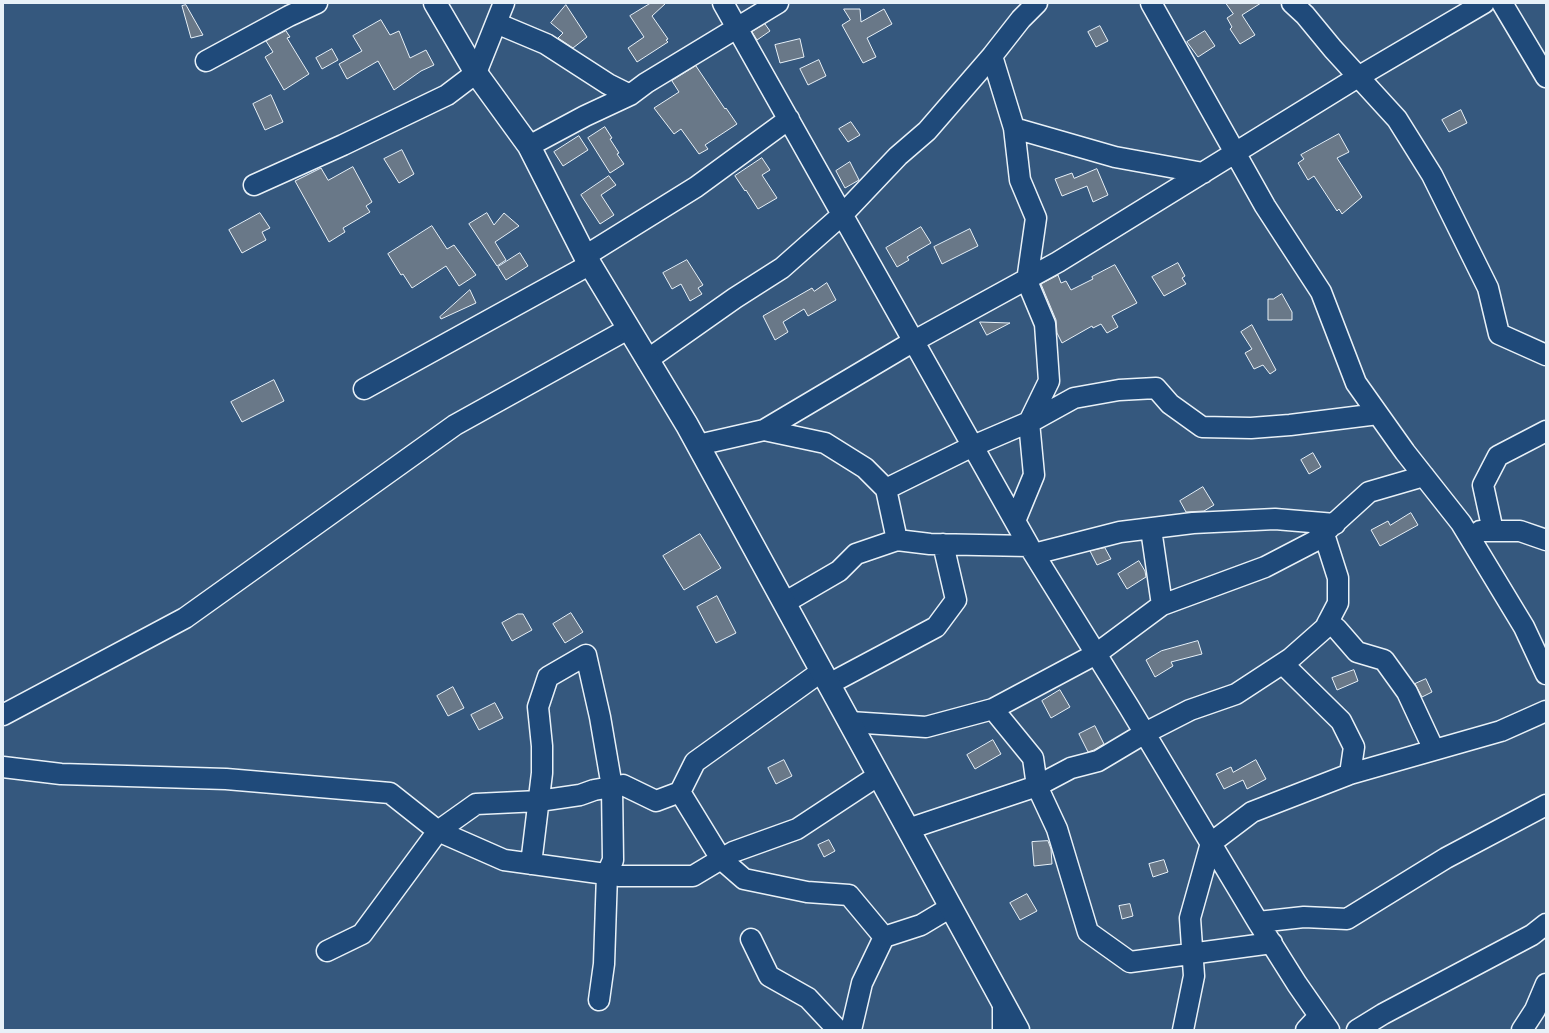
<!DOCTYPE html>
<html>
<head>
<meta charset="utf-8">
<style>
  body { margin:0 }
  #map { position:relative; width:1549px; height:1033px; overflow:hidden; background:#35587e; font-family:"Architects Daughter",sans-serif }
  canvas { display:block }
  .frame { position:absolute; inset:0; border:4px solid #e8f1f8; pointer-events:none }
</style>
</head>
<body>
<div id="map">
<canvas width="1549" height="1033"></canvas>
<div class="frame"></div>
</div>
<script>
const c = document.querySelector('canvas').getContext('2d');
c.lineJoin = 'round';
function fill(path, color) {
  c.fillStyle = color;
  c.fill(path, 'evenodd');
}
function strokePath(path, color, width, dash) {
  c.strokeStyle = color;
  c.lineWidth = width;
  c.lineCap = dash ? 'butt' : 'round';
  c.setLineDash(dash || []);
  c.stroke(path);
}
const building = new Path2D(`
  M651 3H666L652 16 668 39 666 40 668 42 637 62 628 48 644 37 630 16Z
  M1226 3H1261L1242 15 1255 35 1240 44 1230 29 1232 27 1227 18 1233 14Z
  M186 5 203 35 191 38 182 6Z
  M566 5 587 37 573 48 558 38 563 33 551 23Z
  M844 9H860L861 22 884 9 892 24 867 38 876 57 863 63 842 25 850 20Z
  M381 20 390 35 399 31 410 58 426 50 434 65 421 71 394 90 378 61 347 79 339 64 362 51 353 36Z
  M765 24 770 31 757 40 752 32Z
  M1100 26 1108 41 1096 47 1088 32Z
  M286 31 290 37 287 38 309 74 284 90 265 57 273 52 266 41Z
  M1205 31 1215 46 1198 57 1187 42Z
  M800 39 804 57 780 63 775 45Z
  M332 49 338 60 322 69 316 58Z
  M819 60 826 76 808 85 800 69Z
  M696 66 725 109 726 108 737 124 705 145 708 149 699 154 681 129 674 134 654 108 679 92 672 81Z
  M271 95 283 122 265 130 253 104Z
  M1461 110 1467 123 1449 132 1442 120Z
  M851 122 860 135 848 142 839 129Z
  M605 127 612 138 610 139 619 153 617 154 624 164 610 173 588 138Z
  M1339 134 1349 152 1337 158 1362 197 1342 214 1339 209 1337 211 1314 176 1308 180 1298 163 1304 159 1301 155Z
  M579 136 588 150 563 166 554 152Z
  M402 150 414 174 399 183 384 159Z
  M762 158 770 170 762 175 777 198 758 209 746 190 745 191 735 176Z
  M850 162 859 180 845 188 836 171Z
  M353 167 372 202 366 206 370 212 343 228 345 232 329 242 295 181 321 168 328 180Z
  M1097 169 1108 195 1093 202 1087 186 1062 196 1055 179 1072 173 1074 178Z
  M609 176 616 185 601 195 614 215 600 224 581 195Z
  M260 213 270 228 262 232 266 240 242 253 229 230Z
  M487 213 494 225 504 213 519 226 495 242 506 260 497 266 469 224Z
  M432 226 447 249 454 245 476 275 459 286 446 266 412 288 403 274 401 275 388 254Z
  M921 227 931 243 907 257 909 260 897 267 886 248Z
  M970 229 978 246 942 264 934 247Z
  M520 253 528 266 506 280 498 267Z
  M687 260 703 285 698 288 702 294 690 301 681 284 672 289 663 273Z
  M1178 263 1185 276 1182 278 1186 284 1164 296 1152 277Z
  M1115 265 1137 303 1112 316 1118 327 1107 333 1101 324 1093 328 1092 326 1062 343 1057 333 1056 320 1041 284 1058 275 1061 283 1066 281 1071 290 1093 279 1092 277Z
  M827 283 836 300 808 316 804 309 783 322 788 332 775 340 763 316 812 288 814 291Z
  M470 290 476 303 441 319 440 317Z
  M1282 294 1292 312V320H1268V299H1273Z
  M980 322 1010 323 987 335Z
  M1252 325 1276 370 1270 374 1263 365 1254 369 1245 353 1252 349 1241 332Z
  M274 380 284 401 242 422 231 402Z
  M1313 453 1321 467 1309 474 1301 460Z
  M1203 487 1214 505 1204 511 1186 512 1180 501Z
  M1411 513 1418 525 1380 546 1371 530 1388 521 1390 525Z
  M700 534 721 568 684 590 663 556Z
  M1105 548 1111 559 1097 565 1090 551Z
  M1139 561 1145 571 1146 577 1127 589 1118 574Z
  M717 596 736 633 716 643 697 607Z
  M571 613 583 632 565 643 553 624Z
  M518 614H523L532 630 512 641 502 623Z
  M1198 641 1202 654 1171 662 1173 666 1155 677 1146 660 1161 651Z
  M1354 670 1358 681 1337 690 1332 678Z
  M1426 679 1432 692 1422 697 1415 684Z
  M453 687 464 708 448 716 437 696Z
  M1060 690 1070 707 1051 718 1042 701Z
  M495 703 503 718 479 730 471 715Z
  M1095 726 1104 744 1094 750 1088 752 1079 734Z
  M993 740 1001 754 975 769 967 755Z
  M784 760 792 776 776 784 768 768Z
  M1256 760 1266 779 1247 789 1243 780 1224 789 1216 774 1231 767 1233 772Z
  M829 840 835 851 824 857 818 845Z
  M1048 841 1051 849 1052 864 1034 866 1032 842Z
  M1164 860 1168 872 1153 877 1149 864Z
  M1027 894 1037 911 1020 920 1010 903Z
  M1130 904 1133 916 1122 919 1119 906Z`);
fill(building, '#697888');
strokePath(building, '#e8f1f8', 1);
const minor = new Path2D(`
  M723 3 1029 546 1129 707 1258 922 1297 984 1329 1030
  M1151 3 1265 206 1321 292 1356 383 1405 452 1461 523 1524 627 1546 674
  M1292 3 1305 15 1333 49 1397 119 1432 175 1488 288 1499 334 1546 355
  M1502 3 1546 77
  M496 23 546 44 608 84 630 95
  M992 56 1014 128 1020 180 1036 218 1027 281 1045 324 1049 381 1029 422 1034 475 1015 521
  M206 61 289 16 317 3
  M1014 128 1115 157 1203 173
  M529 146 585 116 630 95 646 83 778 3
  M254 185 343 145 447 95 476 73 504 3
  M585 256 696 187 789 119
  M647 360 735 298 782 268 843 214 898 156 927 131 992 56 1021 19 1037 3
  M364 389 589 265
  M764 430 914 341 1058 262 1358 77 1484 3
  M698 445 764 430 825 443 865 468 886 489 973 446 1036 419 1074 398 1119 390 1156 388 1170 404 1202 427 1251 428 1290 425 1378 414
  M886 489 897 540
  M1151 529 1162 605
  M1480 531H1520L1546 540
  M1493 531 1483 485 1498 456 1546 431
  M1034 554 1120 532 1193 523 1275 519 1335 524
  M784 603 839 571 856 554 897 540 930 544 1029 546
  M1328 622 1337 629 1357 652 1384 660 1407 692 1434 750
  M1283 664 1341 721 1354 747 1350 774
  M829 684 936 627 956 600 943 544
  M993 709 1033 758 1037 786 1057 829 1088 932 1130 962 1272 943
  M3 715 185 618 455 425 628 329
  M850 722 926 727 993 709 1096 654 1162 605 1265 567 1315 541 1369 492 1424 476
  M3 767 61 774 226 779 390 793 438 831 504 860 620 876H693L733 852 797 829 879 775
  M680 792 721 859 744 879 807 892 849 895 884 937
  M908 829 1037 786 1071 768 1098 761 1145 733 1190 710 1236 694 1291 658 1325 628 1338 603V578L1324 534
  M531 864 542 773V746L538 707 548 677 586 655 600 717 612 787 613 860 607 874 604 964 599 1000
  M1258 922 1304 917 1347 919 1446 858 1546 805
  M751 939 769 976 808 998 838 1030
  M327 951 362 934 438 831 476 804 539 801 580 795 594 790 623 785 656 801 680 792 695 762 822 671
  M851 1030 862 983 884 937 921 925 951 907
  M1003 1030V1003
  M1183 1030 1194 976 1190 918 1211 843 1252 812 1350 774 1501 731 1546 711
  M1306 1030 1319 1016
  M1357 1030 1383 1014 1532 935 1546 924
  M1522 1030 1535 1010 1546 984`);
const major = new Path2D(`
  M435 3 476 73 529 146 585 256 687 425 1018 1030`);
strokePath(minor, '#e8f1f8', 23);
strokePath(major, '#e8f1f8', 25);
strokePath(minor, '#1f4a7a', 20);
strokePath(major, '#1f4a7a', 22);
</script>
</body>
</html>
